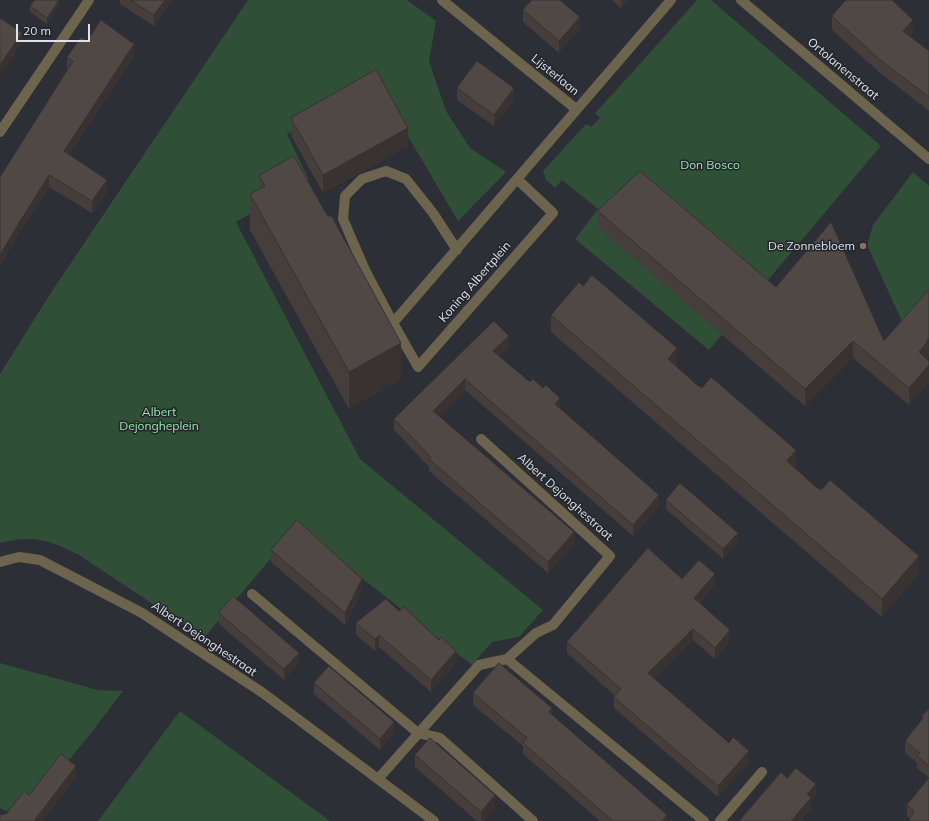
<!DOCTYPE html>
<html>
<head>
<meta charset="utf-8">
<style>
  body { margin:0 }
  #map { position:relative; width:929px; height:821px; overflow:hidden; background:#2d2f36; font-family:Mulish,sans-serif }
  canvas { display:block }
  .scale { position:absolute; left:16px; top:24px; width:74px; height:18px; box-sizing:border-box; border:2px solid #e1e2e7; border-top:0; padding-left:5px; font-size:12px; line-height:14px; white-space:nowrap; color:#e1e2e7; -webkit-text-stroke:3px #23252c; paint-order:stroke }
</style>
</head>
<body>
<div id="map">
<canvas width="929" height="821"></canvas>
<div class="scale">20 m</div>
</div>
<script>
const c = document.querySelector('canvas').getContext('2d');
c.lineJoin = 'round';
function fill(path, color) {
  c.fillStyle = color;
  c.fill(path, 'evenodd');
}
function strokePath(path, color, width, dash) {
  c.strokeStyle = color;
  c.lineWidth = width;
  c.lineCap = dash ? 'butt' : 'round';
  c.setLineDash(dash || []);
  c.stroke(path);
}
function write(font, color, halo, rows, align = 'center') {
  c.font = font + ' Mulish,sans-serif';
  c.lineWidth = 3;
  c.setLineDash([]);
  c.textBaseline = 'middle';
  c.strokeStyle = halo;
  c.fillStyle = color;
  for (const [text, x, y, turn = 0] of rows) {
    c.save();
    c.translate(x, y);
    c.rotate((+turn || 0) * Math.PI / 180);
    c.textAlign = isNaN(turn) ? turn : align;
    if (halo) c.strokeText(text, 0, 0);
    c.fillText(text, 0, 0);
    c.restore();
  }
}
fill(new Path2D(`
  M248 0H407L436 21 429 61 446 111 470 148 506 172 458 221 377 84 287 134 309 180 236 222 360 459 543 610 519 637 492 642 472 665 297 527 204 638 79 555C47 539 34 535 0 543V374L52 291Z
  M697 0H711L881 146 709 350 575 239 598 209 562 180 555 188 546 180 543 171 586 124 591 127 600 118 595 113 630 75Z
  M913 172 929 186V306L907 332 867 245 873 225Z
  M0 663 98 690 123 691C89 735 57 784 6 811L0 808Z
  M180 711 330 821H98Z`), '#2f4f36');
strokePath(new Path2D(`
  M442 0 576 109
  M741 0 929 159
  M0 132 89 0
  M517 179 553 213 418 367 393 323 671 0
  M393 323 365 270 343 219 345 196 362 179 386 171 406 179 433 213 457 250
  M481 439 610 556 553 625 536 633 507 659 704 821
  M0 562 19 557 40 560 142 613 263 693 434 821
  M252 594 418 733 440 738 533 821
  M378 779 479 665 507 659
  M720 821 762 772`), '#6c644c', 10);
fill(new Path2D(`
  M120 0H173L154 26 120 4Z
  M612 0H628L621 8Z
  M30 6H59L47 24 30 12Z
  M523 10 580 29 559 53 523 22Z
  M832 16 913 33 910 36 929 51V111L879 72 832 30Z
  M134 56 69 155 107 192 92 213 49 187 19 234 0 266V177L68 69H67V57Z
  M457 88 514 99 494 126 457 100Z
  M291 118 408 146 323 193 291 135Z
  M259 176 328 217 401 379 349 409 250 230V194L259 189Z
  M598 211 776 287 884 341 929 289V355L909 405 853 358 805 406 598 228Z
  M551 315 677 365 676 366 697 385 796 467 795 468 816 487 919 573 882 617 551 332Z
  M509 347 499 356 560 409 659 506 633 536 465 390 439 416 574 544 548 573 429 471V467L394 430V419Z
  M666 500 738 542 723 559 666 509Z
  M271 550 362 591 345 625 271 562Z
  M682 579 715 585 700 603 730 641 715 659 693 640 654 678 749 762 718 797 614 708V697L615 696 567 653V642Z
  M219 613 299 664 284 680 219 624Z
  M356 623 456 663 431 692 379 647 375 651 356 635Z
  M314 683 394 733 380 750 314 694Z
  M473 693 552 715 667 821H600L523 754V746L473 705Z
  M929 709V821L910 819 907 816V805L929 778 917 768V763L905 753V741L922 720V716Z
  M415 755 495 807 483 821H477L415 767Z`), '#453e3a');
fill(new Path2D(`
  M59 0V6L47 24V18Z
  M165 0H173L154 26V15Z
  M621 0H628L621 8Z
  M580 17V29L559 53V41Z
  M913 20V33L903 44V31Z
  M22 33V44L0 76V65Z
  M134 44V56L64 163V151Z
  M514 88V99L494 126V115Z
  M408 128V146L323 193V175Z
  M49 175V187L19 234 0 266V255L19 223Z
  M107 180V192L92 213V201Z
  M509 336V347L493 362V351Z
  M929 338V355L928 356V358L919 369V352Z
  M853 341V358L805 406V389Z
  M401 343V379L349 409V372Z
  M677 348V365L668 376V359Z
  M929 365V382L909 405V388Z
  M465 379V390L433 422V411Z
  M560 398V410L555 404Z
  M796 450V467L787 478V461Z
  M659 495V506L633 536V525Z
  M574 532V544L548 573V562Z
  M738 533V542L723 559V549Z
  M919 556V573L882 617V599Z
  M715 574V585L694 609V598Z
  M362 579V591L345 625V613Z
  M693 629V640L648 684V673Z
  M730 630V641L715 659V648Z
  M379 635V647L375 651V639Z
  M456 651V663L431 692V680Z
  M299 653V664L284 680V669Z
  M552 708V720L549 712Z
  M394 722V733L380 750V739Z
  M749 751V762L718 797V786Z
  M76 766V778L43 821H34Z
  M816 784V796L811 801V810L801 821H791L807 794Z
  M495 795V807L483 821H481V812Z
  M667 815V821H662Z`), '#383230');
const building = new Path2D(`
  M35 0H59L47 18 30 6Z
  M131 0H165L154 15Z
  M532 0H560L580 17 559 41 523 10Z
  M846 0H892L913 20 903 31 929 51V97L879 59 832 16Z
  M0 18 22 33 0 65Z
  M101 20 134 44 64 151 107 180 92 201 49 175 19 223 0 255V177L73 61 67 57 81 37 87 41Z
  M477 61 514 88 494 115 457 88Z
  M376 70 408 128 323 175 291 118Z
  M294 156 328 217 331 215 401 343 349 372 250 194 265 186 259 176Z
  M640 171 776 287 831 222 884 341 929 289V338L927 340 928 341 919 352 929 361V365L909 388 853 341 805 389 598 211Z
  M592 275 677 348 668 359 697 385 702 388 711 377 796 450 787 461 816 487 821 490 830 480 919 556 882 599 551 315 579 282 583 286Z
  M494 321 509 336 493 351 530 382 533 379 543 388 546 385 560 398 555 404 659 495 633 525 465 379 433 411 574 532 548 562 429 459 431 457 394 419Z
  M680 483 738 533 723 549 666 500Z
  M297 520 362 579 345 613 271 550Z
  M648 548 682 579 699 560 715 574 694 598 730 630 715 648 693 629 648 673 729 743 733 737 749 751 718 786 614 697 621 689 567 642Z
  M233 596 299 653 284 669 219 613Z
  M386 599 399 611 404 607 439 640 441 637 456 651 431 680 379 635 375 639 356 623Z
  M499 663 552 708 549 712 667 815 662 821H613L523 743 527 738 473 693Z
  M329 666 394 722 380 739 314 683Z
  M929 709V766L917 756 920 753 905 741 923 718 922 716Z
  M430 738 495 795 481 812 415 755Z
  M61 754 76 766 34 821H0V815L6 814 24 791 29 795Z
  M796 768 816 784 807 794 811 798 791 821H739L781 772 787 778Z
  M929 778V821H909L914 811 907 805Z`);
fill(building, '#504844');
strokePath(building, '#383230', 1);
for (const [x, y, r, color] of [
  [863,246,4,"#8d6e63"]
]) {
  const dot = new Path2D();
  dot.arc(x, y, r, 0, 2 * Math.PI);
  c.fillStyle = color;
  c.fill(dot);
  strokePath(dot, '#23252c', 1.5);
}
write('12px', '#e1e2e7', '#23252c', [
  ["Ortolanenstraat",843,69,40],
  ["Lijsterlaan",555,75,39],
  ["Koning Albertplein",475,282,-49],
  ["Albert Dejonghestraat",565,497,42],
  ["Albert Dejonghestraat",204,639,34]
]);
write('12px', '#9be7aa', '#23252c', [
  ["Don Bosco",710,165],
  ["Albert",159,412],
  ["Dejongheplein",159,426]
]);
write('12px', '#e1e2e7', '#23252c', [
  ["De Zonnebloem",855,246]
], 'right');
</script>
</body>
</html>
